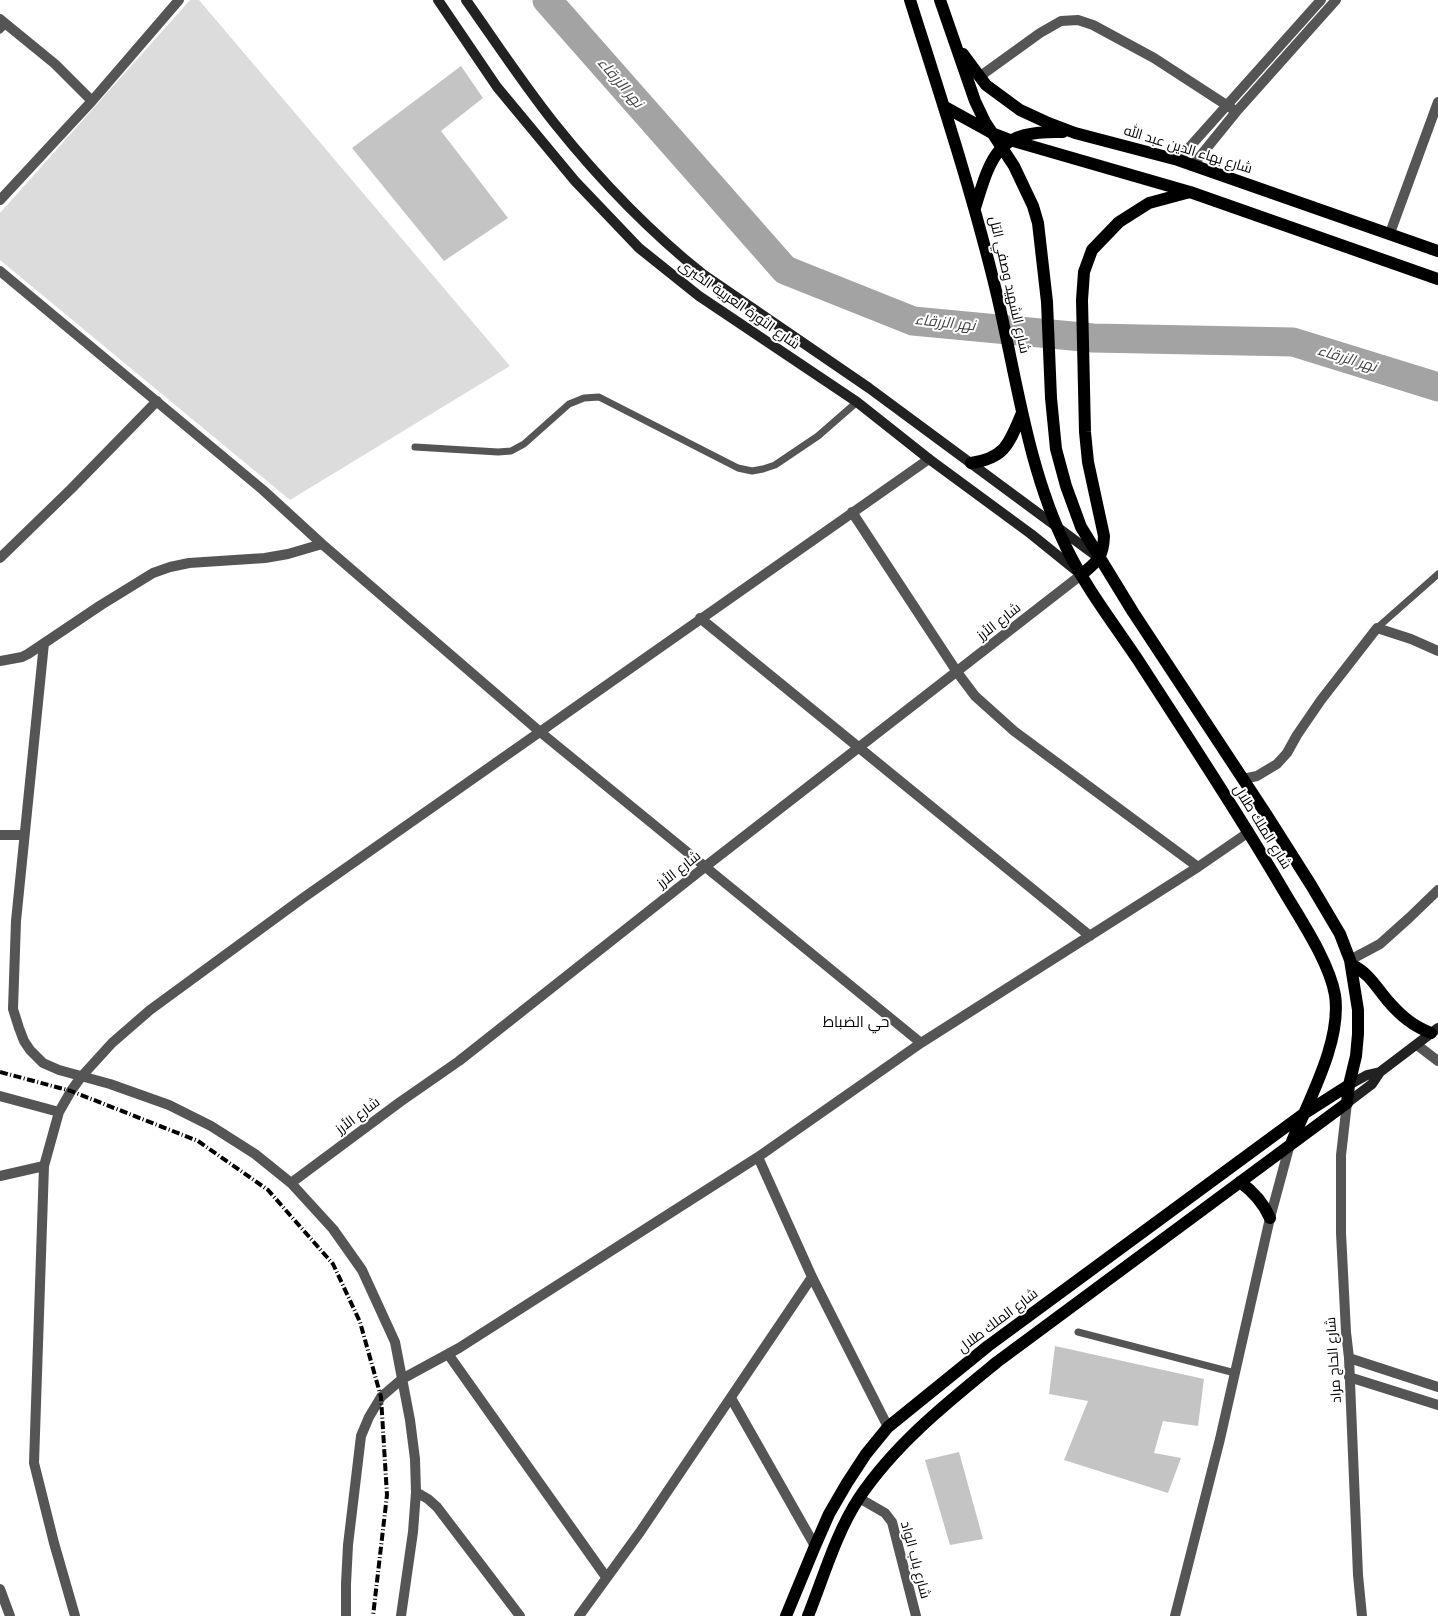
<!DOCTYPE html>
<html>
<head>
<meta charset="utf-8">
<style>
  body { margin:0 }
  canvas { display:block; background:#fff }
</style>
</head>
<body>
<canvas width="1438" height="1616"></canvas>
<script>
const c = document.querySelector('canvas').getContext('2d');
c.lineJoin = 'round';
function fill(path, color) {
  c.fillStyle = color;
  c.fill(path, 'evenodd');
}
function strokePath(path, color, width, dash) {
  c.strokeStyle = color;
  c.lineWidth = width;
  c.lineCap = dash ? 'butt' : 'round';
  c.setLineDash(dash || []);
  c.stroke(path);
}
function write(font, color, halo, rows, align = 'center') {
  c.font = font + ' "Open Sans",Cairo,sans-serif';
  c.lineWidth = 4;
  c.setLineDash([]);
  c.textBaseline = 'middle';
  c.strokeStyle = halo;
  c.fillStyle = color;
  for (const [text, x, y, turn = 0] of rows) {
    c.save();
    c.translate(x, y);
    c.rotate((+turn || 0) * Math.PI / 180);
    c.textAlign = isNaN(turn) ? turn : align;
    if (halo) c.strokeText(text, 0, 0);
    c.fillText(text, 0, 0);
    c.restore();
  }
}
fill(new Path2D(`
  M190 0H199L510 366 290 500 0 260V213Z`), '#dcdcdc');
strokePath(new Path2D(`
  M547 0 785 270 913 321 1093 338 1293 342 1438 387`), '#a3a3a3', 29);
fill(new Path2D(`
  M461 66 483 98 441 131 508 218 444 261 352 148Z
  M1055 1346 1204 1379 1198 1426 1163 1421 1154 1453 1181 1458 1168 1493 1064 1460 1088 1401 1049 1394Z
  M959 1452 983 1539 950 1545 925 1460Z`), '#c4c4c4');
strokePath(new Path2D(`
  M0 30 6 24
  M415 447 498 452 511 451 524 444 569 404 584 398 599 397 738 468 752 471 763 469 775 465 818 436 857 402
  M1377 628 1438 574
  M1078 1332 1235 1373`), '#555', 7);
strokePath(new Path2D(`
  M0 19 55 64 92 101
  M979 77 1040 33 1061 21 1078 20 1093 25 1154 58 1234 110
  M0 200 92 101 179 0
  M1390 233 1438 102
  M0 271 263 490 322 544 539 731 921 1043
  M852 512 957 672 975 696 1014 731 1198 867
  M0 558 71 489 157 401
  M700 618 1090 936
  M44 643 16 921 13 1009 19 1028 24 1041 30 1050 43 1063 59 1070 110 1084 169 1105 211 1126 255 1154 291 1183 333 1229 362 1270 395 1342 410 1420 415 1459 416 1492 413 1532 401 1616
  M0 661 22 657 28 654 101 605 153 573 170 567 189 563 265 558 288 554 322 544
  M1243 779 1257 776 1277 764 1287 753 1297 735 1321 700 1377 628 1411 639 1438 651
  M0 835H24
  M1350 960 1380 944 1409 918 1438 890
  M1417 1045 1438 1061
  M0 1096 59 1112
  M1347 1103 1341 1155V1233L1346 1332 1349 1358 1358 1575 1362 1616
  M758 1157 812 1277 888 1427
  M0 1176 44 1166
  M291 1183 400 1102 459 1061 706 866 1081 575
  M448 1354 606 1577
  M1349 1358 1438 1387
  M1349 1377 1438 1405
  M731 1398 815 1546
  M416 1492 428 1499 437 1507 520 1616
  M859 1498 885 1513 892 1522 916 1616
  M0 1589 10 1616
  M75 1616 54 1543 34 1463 44 1166 59 1112 71 1091 81 1077 112 1043 150 1010 303 898 929 459
  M346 1616V1584L348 1545 361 1436 369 1417 381 1397 402 1379 459 1348 758 1157 921 1043 1198 867 1249 832
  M579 1616 640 1532 812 1277
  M1175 1616 1220 1439 1270 1218 1290 1144`), '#555', 10);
strokePath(new Path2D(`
  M1178 160 1321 0
  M1193 165 1236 112 1336 0`), '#555', 10);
strokePath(new Path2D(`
  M438 0 497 87 575 181 639 248 699 296 857 402 929 459 1031 534 1078 572
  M466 0C495 41 523 84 555 124 599 179 649 231 704 275L869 388 1099 558
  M1349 1085 1367 1075 1380 1072
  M1347 1103 1372 1084 1380 1072 1438 1028`), '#222', 10);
strokePath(new Path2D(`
  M910 0C941 98 973 195 997 295 1017 380 1028 470 1067 549 1086 588 1114 624 1138 660 1187 736 1237 811 1282 888 1300 919 1329 961 1335 995 1342 1042 1308 1101 1291 1144
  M963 54 986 85 1020 110 1046 122 1075 133 1178 160 1438 251
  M945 107 992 133 1010 140 1190 192 1438 279
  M975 208C992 152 999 130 1063 132
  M971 463C1006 458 1009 443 1022 413
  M1081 575C1097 561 1103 559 1104 536L1088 462 1085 432 1082 300 1084 272 1092 250 1119 222 1149 203 1190 192
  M1352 965C1369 973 1376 987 1388 1001 1401 1016 1413 1026 1431 1033
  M1240 1182C1254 1192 1263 1202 1270 1218
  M786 1616 815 1546 829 1514 847 1483 866 1454 888 1427 988 1346 1302 1115 1349 1085
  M808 1616C824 1576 836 1533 859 1498 895 1444 948 1402 997 1362L1347 1103 1349 1085 1356 1056 1358 1034V1010L1350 960 1340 934 1311 885 1266 814 1133 612 1081 527 1066 486 1056 449 1051 398 1047 302 1038 223 1033 206 1014 166 985 122 975 101 940 0`), '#000', 12);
strokePath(new Path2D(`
  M0 1072 71 1091 198 1141 268 1190 333 1264 360 1322 381 1397 387 1495 373 1616`), '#000', 4, [8, 2.5, 1, 2.5]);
write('14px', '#000', '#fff', [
  ["شارع بهاء الدين عبد الله",1188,150,17],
  ["شارع الشهيد وصفي التل",1009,285,77],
  ["شارع الثورة العربية الكبرى",739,305,35],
  ["شارع الأرز",999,622,-38],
  ["شارع الملك طلال",1262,827,58],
  ["شارع الأرز",679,870,-38],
  ["شارع الأرز",358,1116,-37],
  ["شارع الملك طلال",998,1321,-37],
  ["شارع الحاج مراد",1334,1360,-94],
  ["شارع باب الواد",915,1560,75]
]);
write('italic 15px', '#444', '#fff', [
  ["نهر الزرقاء",620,83,49],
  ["نهر الزرقاء",945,323,6],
  ["نهر الزرقاء",1347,359,17]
]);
write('15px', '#000', '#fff', [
  ["حي الضباط",856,1023]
]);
</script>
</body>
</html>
